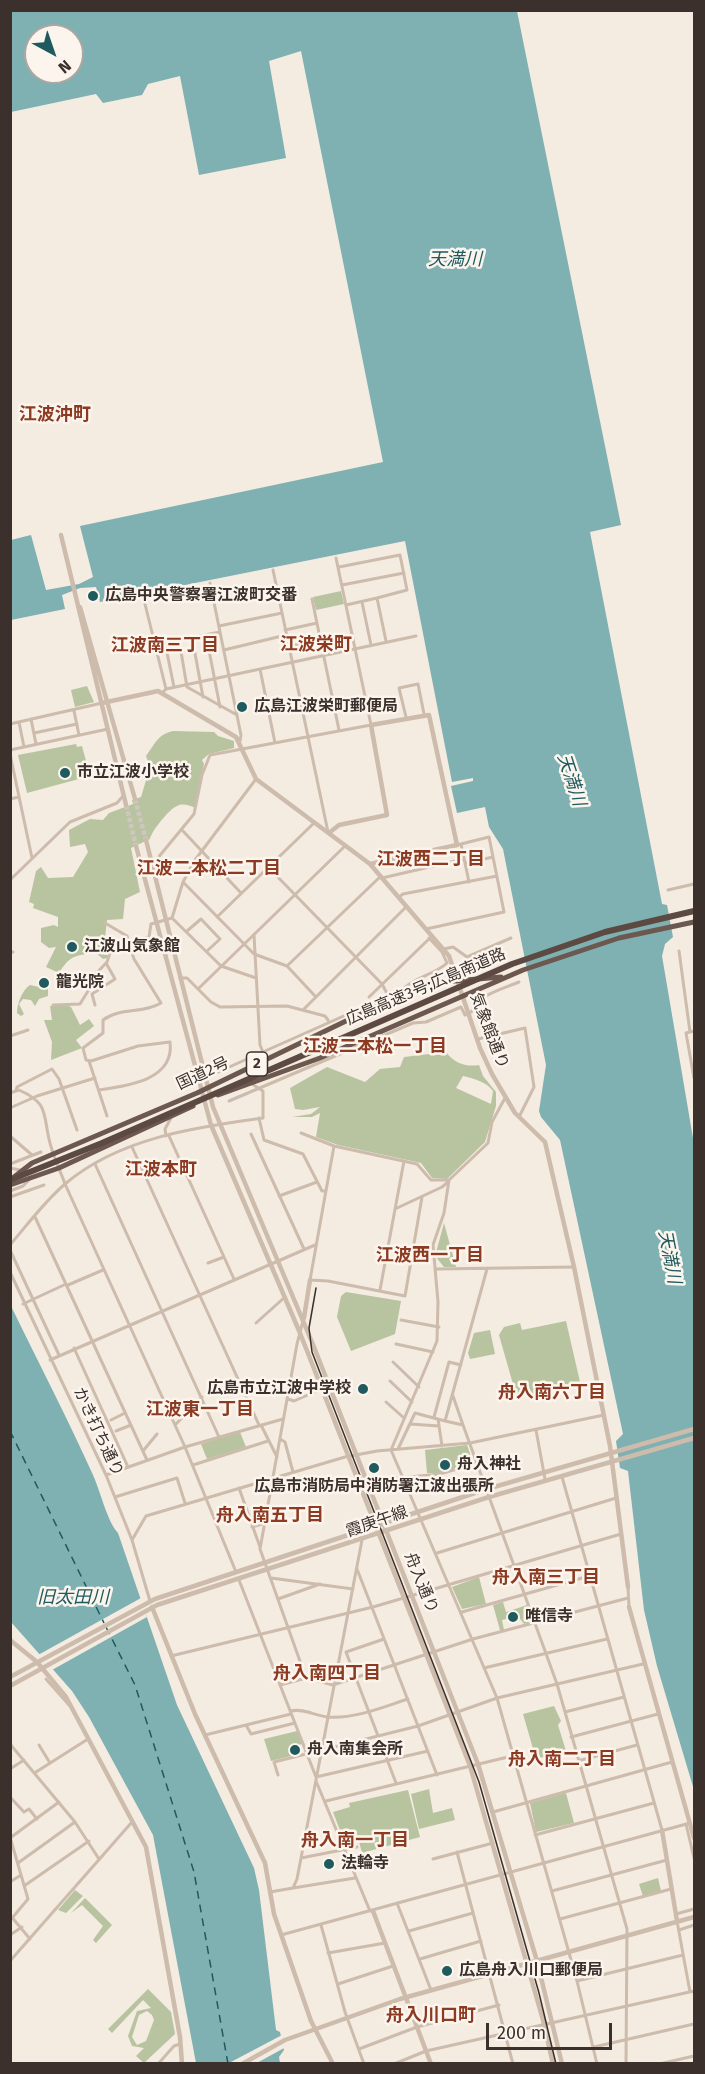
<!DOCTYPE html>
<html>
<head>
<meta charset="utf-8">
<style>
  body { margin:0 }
  #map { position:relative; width:705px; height:2074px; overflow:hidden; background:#f4ebe1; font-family:"Fira Sans",sans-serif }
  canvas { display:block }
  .frame { position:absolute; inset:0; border:12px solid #3b302b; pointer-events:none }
  .north { position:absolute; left:24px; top:24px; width:60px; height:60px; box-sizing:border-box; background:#fbf5ee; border:2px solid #aea6a0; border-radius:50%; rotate:140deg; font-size:16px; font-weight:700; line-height:24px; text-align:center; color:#3b302b }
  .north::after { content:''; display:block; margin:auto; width:21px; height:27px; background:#1f5a5e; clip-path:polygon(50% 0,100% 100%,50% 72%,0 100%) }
  .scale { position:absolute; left:486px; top:2023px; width:126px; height:27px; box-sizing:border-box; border:3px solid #3b302b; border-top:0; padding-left:8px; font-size:18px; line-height:21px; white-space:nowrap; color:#3b302b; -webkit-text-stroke:4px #fbf5ee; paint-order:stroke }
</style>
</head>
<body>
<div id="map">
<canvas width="705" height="2074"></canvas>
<div class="frame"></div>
<div class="north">N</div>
<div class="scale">200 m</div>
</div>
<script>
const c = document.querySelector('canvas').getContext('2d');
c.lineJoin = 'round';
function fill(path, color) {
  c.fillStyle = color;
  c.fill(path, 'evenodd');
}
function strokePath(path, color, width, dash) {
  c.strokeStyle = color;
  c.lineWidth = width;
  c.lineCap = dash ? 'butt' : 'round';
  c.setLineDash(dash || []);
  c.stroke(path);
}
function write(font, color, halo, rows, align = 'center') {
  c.font = font + ' "Fira Sans","Noto Sans JP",sans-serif';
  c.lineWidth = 5;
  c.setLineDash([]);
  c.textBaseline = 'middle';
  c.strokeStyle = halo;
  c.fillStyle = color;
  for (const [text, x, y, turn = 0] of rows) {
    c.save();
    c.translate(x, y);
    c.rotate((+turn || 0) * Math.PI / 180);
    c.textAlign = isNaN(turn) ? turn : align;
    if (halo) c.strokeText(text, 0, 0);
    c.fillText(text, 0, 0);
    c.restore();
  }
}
fill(new Path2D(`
  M341 591 344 604 316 610 313 597Z
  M87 686 94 702 75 707 71 690Z
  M173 731 214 732 218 736 234 741V748L209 754 202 760 204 764 195 808C189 805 183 803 177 806 169 809 151 832 150 839L131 848 140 892 125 899 123 919 107 920 104 946 110 950 107 958 103 959 96 953C76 955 70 955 59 973L46 967 56 947 49 948 41 942V928L54 925 58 927V917L33 908 34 904 29 902 36 871 41 867 48 878 73 877 88 852 85 844 70 847 69 830 90 819 103 820 109 813 133 804 132 800 141 797 150 767 146 756C155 744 158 734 173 731Z
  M76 744 77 747 82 746 90 776 27 793 18 755Z
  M30 985 48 989V996L39 999 35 1006 31 1000 23 999 19 1004 24 1014 21 1016 17 1013C17 1004 22 990 30 985Z
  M64 1004 71 1007 80 1025 89 1019 94 1026 76 1040 82 1048 51 1060 52 1042 44 1020H52L50 1006Z
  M446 1052C455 1064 466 1067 479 1065L483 1076 496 1092V1106L485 1142 447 1179 432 1178 421 1163 338 1145 316 1137 320 1113 312 1117H292L311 1114 320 1107 303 1110 295 1109 290 1088 327 1067 365 1082 380 1069 400 1067 404 1057ZM463 1076C475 1079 485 1081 493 1091L491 1104 456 1088Z
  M444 1223 456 1267H444L435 1256Z
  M346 1292 401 1301 395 1334 351 1351 337 1317 341 1296Z
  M566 1321 580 1382 517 1398 499 1335 504 1327 520 1323 522 1330Z
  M490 1330 495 1354 470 1359 468 1353 474 1333Z
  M240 1432 246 1447 207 1459 201 1444Z
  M467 1445 473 1462 443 1473H427L425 1450Z
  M479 1577 486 1604 462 1609 452 1587Z
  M503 1602 506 1612 527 1605 531 1622 524 1624 518 1616 502 1620 504 1630H500L493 1605Z
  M554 1706 561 1721 558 1725 566 1751 536 1759 523 1714Z
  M297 1731 302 1744 289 1748 291 1756 271 1761 264 1739Z
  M429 1789 433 1813 452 1808 455 1820 419 1829 411 1794Z
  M408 1790 420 1837 362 1853 356 1830 341 1833 333 1812 350 1807 349 1803Z
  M566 1793 574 1823 536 1832 530 1803Z
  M658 1878 661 1891 643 1896 639 1884Z
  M75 1890 83 1896 66 1913 58 1910Z
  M85 1898 112 1925 96 1943 93 1940 103 1926 82 1905 71 1913Z
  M148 1989 171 2012 175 2034 144 2063 136 2056 144 2048 132 2046 128 2036 137 2011 151 2008 143 2000 112 2033 108 2029ZM147 2011 152 2015 154 2020 146 2041 137 2045 132 2037 139 2015Z`), '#b8c4a0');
fill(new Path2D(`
  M11 11H517L621 525 590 532 662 904 667 905 673 937 665 944 662 956 694 1144V1790L657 1666 644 1610 628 1471 620 1468 616 1441 623 1434 560 1140 541 1117 539 1111 546 1065 503 849 489 827 485 807 457 813 451 786 473 781V778L452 782 405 541 100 602 96 587 80 588 62 595 65 609 11 620V540L31 535 46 590 79 584 93 577 80 526 383 462 301 51 269 61 286 158 199 175 180 76 148 84 142 95 103 103 96 94 11 112ZM36 36H72V72H36Z
  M10 1304C38 1362 67 1417 93 1475 101 1493 107 1521 118 1533L177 1705 254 1868 259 1890 276 2030 280 2032 284 2050 279 2057 280 2063H196L153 1835 89 1717 72 1691 11 1622Z`), '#7fb0b2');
fill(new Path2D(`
  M141 1598 147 1617 52 1670 38 1655Z
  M284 2034 286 2047 255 2064 229 2063Z`), '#f4ebe1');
strokePath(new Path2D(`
  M10 1431 104 1623
  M106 1627 135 1685 194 1872 228 2064`), '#1f5a5e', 1.5, [8, 6]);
strokePath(new Path2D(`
  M135 799 146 840
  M126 805 136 846`), '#cfc6bd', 4.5, [4.5, 2]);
strokePath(new Path2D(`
  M339 567 400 555 407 590 377 598
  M273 570 328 832
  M210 583 241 735 240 741
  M342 585 404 573
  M212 593 245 587
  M143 596 166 689
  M312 599 339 730
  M362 602 371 645
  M346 605 377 598 386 641
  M219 626 282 613
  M285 630 317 623
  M206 635 220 707
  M192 637 203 697
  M179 640 187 687 237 715
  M165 643 174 687
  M154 645 220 632
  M290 646 320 640
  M224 650 286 635
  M260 669 275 743
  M163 692 166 689 416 636
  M74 711 79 735
  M406 717 399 688 418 684 424 714
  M31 719 36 744
  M19 722 24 747
  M10 724 102 703
  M34 733 77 724
  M10 750 108 729
  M10 754 32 858
  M10 799 19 797
  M183 831 241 893
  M461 844 469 882
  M466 863 493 857
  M152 865 194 814 202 775 210 755 371 725 336 558
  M268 867 382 984 389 997
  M382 878 464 859
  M10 880 70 822 117 803 123 796
  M183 882 254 954 287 966 315 996
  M668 890 694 884
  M399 897 403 894 497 876
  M217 917 314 823
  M172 918 221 966 256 978
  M426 929 504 912 489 837 457 845
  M187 931 201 919 220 939 207 951
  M254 935 260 1045 263 1052
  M162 945 151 946 149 937 151 924 172 918 183 882 195 860 256 779
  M444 949 453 947 467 957 511 938
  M679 951 690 1032
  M10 952H13
  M287 966 381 876
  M180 978H187L211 1002 220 1007 287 1006 325 1016 328 1020
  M198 989 345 846
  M369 997 431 937
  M53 1005 80 1004 88 991 90 980 107 962 112 947 149 937
  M95 1005 92 994 115 979 106 963
  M303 1010 407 906
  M694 1031 686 1033 694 1078
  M10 1036 28 1030
  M478 1039 525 1028 534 1087 519 1117
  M89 1061 107 1116
  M218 1072 402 990C415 977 434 975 447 963L442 952 429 938
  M99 1090C127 1086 175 1080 170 1042L138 1046 91 1061 86 1060 83 1048 103 1033V1020C120 1007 143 1014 161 1003L134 959 127 936 105 923
  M16 1091 17 1087 52 1069 59 1079 77 1130
  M10 1093 19 1090C48 1103 43 1112 49 1139 52 1154 60 1170 65 1184L185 1447 236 1572
  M229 1101 413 1023 426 1022 461 1007 465 1015C479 1010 473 1004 481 999 492 991 507 987 519 982
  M10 1108 37 1096 95 1078
  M259 1118 264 1140 303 1154 322 1191H325
  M301 1133 334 1146 417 1164 431 1180H449L488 1143 492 1122 505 1098
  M251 1134 304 1249
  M10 1136 32 1155
  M166 1136 165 1129 171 1118
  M169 1136 234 1279
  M334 1146 310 1280 328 1281 405 1296 422 1197
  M132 1147 259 1425
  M10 1164 41 1152
  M95 1164 219 1437
  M10 1168 20 1170
  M449 1180 444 1213 433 1245 438 1302 437 1341 391 1450 497 1698 577 1981 597 2064
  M10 1191 23 1186 29 1180
  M279 1196 317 1182
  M10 1197 44 1185
  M395 1209 442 1187 448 1182
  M35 1217 147 1460
  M10 1245C28 1224 44 1202 65 1184 119 1138 196 1127 263 1118V1091L252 1084
  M10 1250 59 1355
  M208 1263 224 1257
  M436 1269 574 1267
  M10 1272 106 1475 132 1540 150 1601
  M68 1285 103 1270
  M380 1290 404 1161
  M23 1304 66 1284
  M401 1320 439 1327
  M303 1321 297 1344 260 1549 306 1678
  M256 1323 285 1297
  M396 1344 433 1352
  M74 1348 128 1467
  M50 1360 315 1245
  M393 1362 419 1387
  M390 1381 412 1402
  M453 1396 463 1425
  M288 1399 294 1401 328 1386
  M386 1402 404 1418
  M434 1417 449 1362 461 1365
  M438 1419 442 1446
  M111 1420 125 1413
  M445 1421 463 1425 557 1684 627 1929 626 2064
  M410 1424 439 1426
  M175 1425 202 1397
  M261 1425 277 1457
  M536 1430 545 1479
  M116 1431 131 1425
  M280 1439 285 1442 293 1472
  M398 1449 415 1413 445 1421 487 1269
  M143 1451 157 1434
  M193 1465 268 1441
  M106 1475 185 1447 283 1419
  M562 1477 662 1830
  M368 1481 440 1474 477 1463
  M239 1488 260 1547
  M115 1497 177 1478 185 1503
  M252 1527 265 1523
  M132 1540 146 1516 345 1457 377 1451 470 1443 604 1415
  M437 1553 616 1498
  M357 1569 437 1775
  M271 1578 353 1589
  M239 1580 316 1777 428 1751
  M628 1587 629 1606
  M278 1599 320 1584
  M462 1612 589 1576
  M346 1652 396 1783
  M346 1652 384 1639
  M171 1656 373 1607 621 1534
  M484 1668 607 1639
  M46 1679 69 1705
  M280 1685 306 1678 333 1685 473 1639 628 1598
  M291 1711C304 1708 315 1716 328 1717 355 1719 383 1707 408 1699
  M565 1712 624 1697
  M246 1725 291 1714
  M205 1735 246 1725 251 1734 295 1723
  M571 1737 658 1714
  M10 1744 75 1822 99 1859
  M39 1745 50 1763
  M578 1761 637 1745
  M10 1769 24 1760
  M36 1772 88 1739
  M278 1775 274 1762 418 1726 497 1698 643 1664
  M316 1781 370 1911
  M10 1797 24 1812 29 1809 37 1819
  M326 1801 512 1756
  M493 1812 672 1762
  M686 1824 694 1858
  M535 1835 654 1803
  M10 1837 28 1899 13 1917
  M10 1838 59 1802
  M457 1852 513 2064
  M301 1858 357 1847
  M433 1859 493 1843
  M18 1863 75 1822
  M10 1882 21 1875
  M24 1886 89 1841
  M293 1888 355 1878
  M552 1891 667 1860
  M270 1892 293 1888 297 1879 362 1540
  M397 1903 431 1990
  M676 1914 694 1909
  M10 1915 30 1939
  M560 1919 671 1889
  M677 1921 690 1992
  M321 1925 345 2012 364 2064
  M679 1930 694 1925
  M409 1931 473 1913
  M10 1935 22 1927
  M281 1935 690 1823
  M328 1953 385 1943
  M420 1959 481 1941
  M10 1961 132 1822
  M577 1981 683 1955
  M338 1984 393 1966
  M594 2047 694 2024
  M359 2049 417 2027 499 2005
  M158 2064 174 2046 180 2044
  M394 2064 426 2051 694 1991
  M659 2064 694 2056`), '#cdbbac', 3);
strokePath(new Path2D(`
  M61 535 126 805
  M80 607 135 799
  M102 703 158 691 236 737 256 779 370 864 449 956 480 1048 492 1074 515 1113 545 1142 574 1267 610 1446 628 1587
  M329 833 339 825 387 815 371 725 429 715 457 845 370 864
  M146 840 213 1107 314 1347 478 1764 537 1961 562 2064
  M136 846 211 1125 300 1333 470 1766 543 2020 553 2064
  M304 1318 310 1280
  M152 1607 195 1714 265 1863 274 1914 311 2021 333 2064
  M629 1607 694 1838
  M10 1640 37 1662 66 1697 146 1847 180 2037 182 2064
  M10 1677 155 1599 487 1489 694 1429
  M10 1686 157 1605 489 1497 694 1438
  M662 1830 677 1921
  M373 1911 431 2064
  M242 2064 285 2040 400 1999 694 1917`), '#cdbbac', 4.5);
strokePath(new Path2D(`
  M218 1095 320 1058 523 970 619 938 694 922
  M14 1177 32 1163 197 1093 408 991 431 983 501 977
  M10 1185 59 1168 193 1106`), '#6c584f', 5);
strokePath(new Path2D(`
  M316 1288 309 1328 312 1352 479 1782 539 1993 556 2064`), '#3b302b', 1.5);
strokePath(new Path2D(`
  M10 1180 102 1143 512 964 605 932 694 911`), '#5c4a42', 6);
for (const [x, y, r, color] of [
  [93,596,6,"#1f5a5e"],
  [242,707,6,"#1f5a5e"],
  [65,773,6,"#1f5a5e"],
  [72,947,6,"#1f5a5e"],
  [44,983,6,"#1f5a5e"],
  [363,1389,6,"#1f5a5e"],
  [445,1465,6,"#1f5a5e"],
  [374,1468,6,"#1f5a5e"],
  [513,1617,6,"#1f5a5e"],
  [295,1750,6,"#1f5a5e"],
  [329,1864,6,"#1f5a5e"],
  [447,1971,6,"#1f5a5e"]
]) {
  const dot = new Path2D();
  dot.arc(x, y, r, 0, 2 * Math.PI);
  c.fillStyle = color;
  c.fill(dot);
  strokePath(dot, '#fbf5ee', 2);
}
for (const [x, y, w] of [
  [257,1064,21]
]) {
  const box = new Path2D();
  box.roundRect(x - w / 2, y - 12, w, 24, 4.5);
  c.fillStyle = '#fbf5ee';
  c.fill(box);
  strokePath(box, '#3b302b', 1.5);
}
write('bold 15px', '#3b302b', null, [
  ["2",257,1064]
]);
write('bold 16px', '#3b302b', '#fbf5ee', [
  ["広島中央警察署江波町交番",105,596],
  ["広島江波栄町郵便局",254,707],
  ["市立江波小学校",77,773],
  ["江波山気象館",84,947],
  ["龍光院",56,983],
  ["広島市立江波中学校",351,1389,"right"],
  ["舟入神社",457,1465],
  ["広島市消防局中消防署江波出張所",374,1487,"center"],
  ["唯信寺",525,1617],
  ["舟入南集会所",307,1750],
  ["法輪寺",341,1864],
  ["広島舟入川口郵便局",459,1971]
], 'left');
write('16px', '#3b302b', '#fbf5ee', [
  ["広島高速3号;広島南道路",426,987,-23],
  ["気象館通り",489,1031,69],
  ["国道2号",203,1074,-25],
  ["かき打ち通り",98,1432,65],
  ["霞庚午線",377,1522,-19],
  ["舟入通り",421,1583,68]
]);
write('italic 18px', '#1f5a5e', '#fbf5ee', [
  ["天満川",455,260],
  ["天満川",571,780,72],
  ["天満川",669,1257,79],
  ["旧太田川",73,1598]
]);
write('bold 18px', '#8c3b22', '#fbf5ee', [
  ["江波沖町",55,415],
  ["江波栄町",316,645],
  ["江波南三丁目",165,646],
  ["江波西二丁目",431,860],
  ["江波二本松二丁目",209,869],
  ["江波二本松一丁目",375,1047],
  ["江波本町",161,1170],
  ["江波西一丁目",430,1256],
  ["舟入南六丁目",552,1393],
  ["江波東一丁目",200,1410],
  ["舟入南五丁目",270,1516],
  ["舟入南三丁目",546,1578],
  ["舟入南四丁目",327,1674],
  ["舟入南二丁目",562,1760],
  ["舟入南一丁目",355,1841],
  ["舟入川口町",431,2016]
]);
</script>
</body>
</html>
